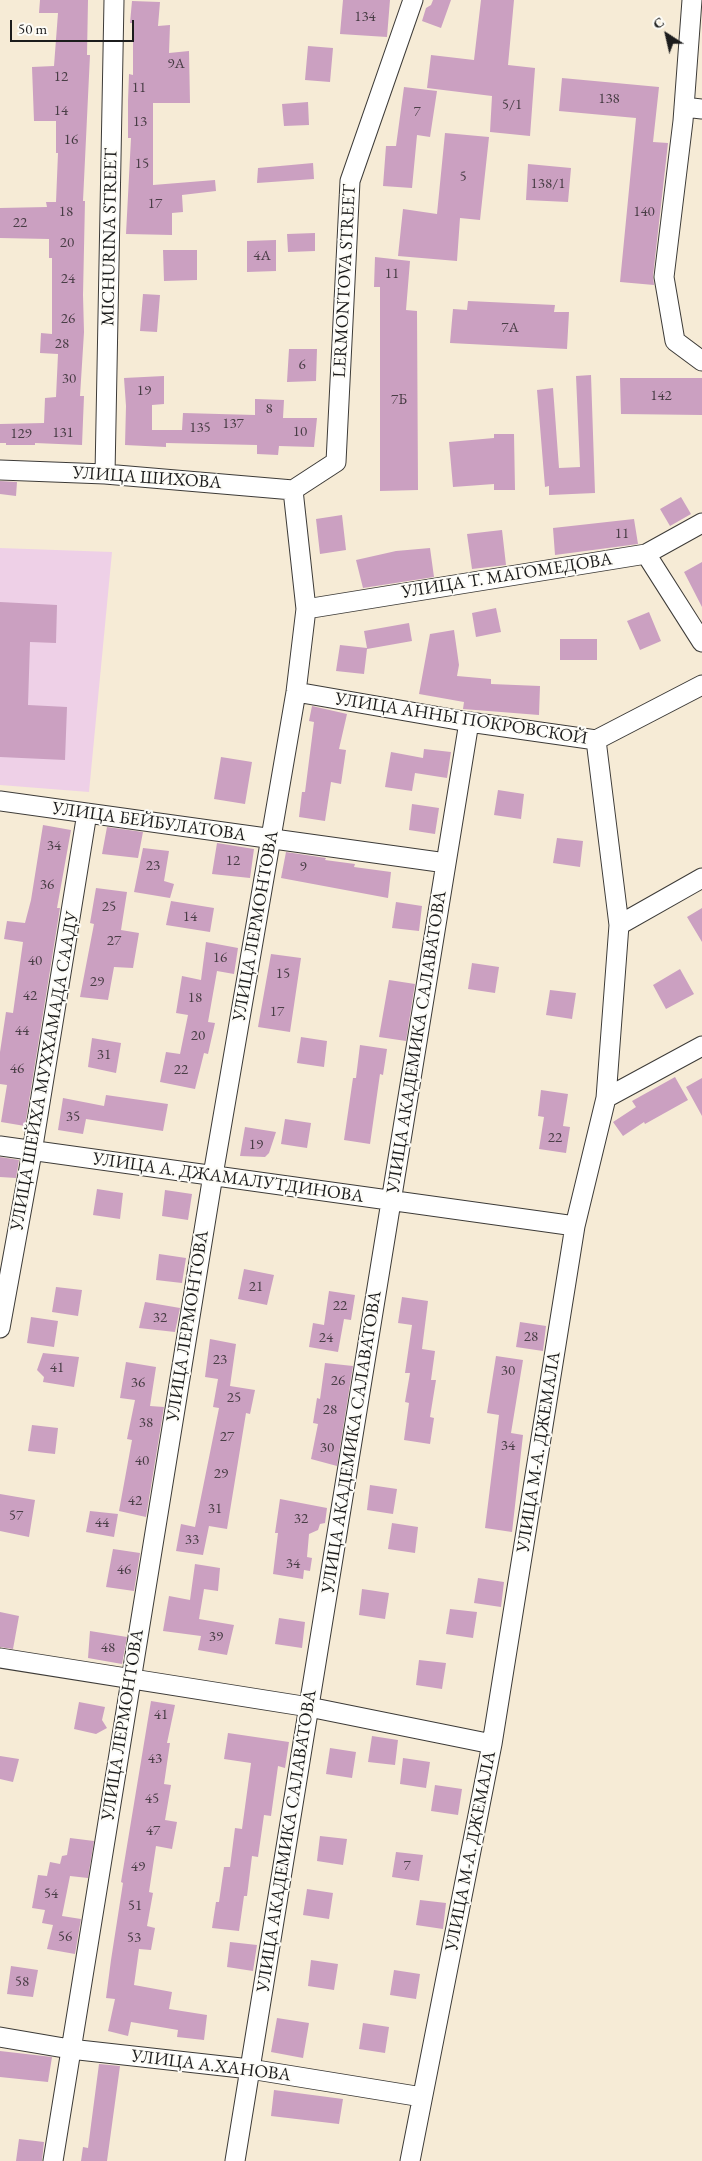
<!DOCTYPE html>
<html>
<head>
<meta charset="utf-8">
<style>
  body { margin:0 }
  #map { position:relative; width:702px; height:2161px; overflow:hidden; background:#f6ebd6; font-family:"EB Garamond",serif }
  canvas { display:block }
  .north { position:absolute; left:642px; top:10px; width:50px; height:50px; -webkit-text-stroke:4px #fdfcf7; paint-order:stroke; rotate:325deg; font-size:14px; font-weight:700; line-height:20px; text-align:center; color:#1c1c1c }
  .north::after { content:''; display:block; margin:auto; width:18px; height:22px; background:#1c1c1c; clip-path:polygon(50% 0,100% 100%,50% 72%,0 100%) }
  .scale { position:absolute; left:10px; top:20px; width:124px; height:22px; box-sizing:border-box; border:2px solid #1c1c1c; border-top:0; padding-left:6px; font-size:15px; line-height:18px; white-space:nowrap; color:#1c1c1c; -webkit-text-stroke:4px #fdfcf7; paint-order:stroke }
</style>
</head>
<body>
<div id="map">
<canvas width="702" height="2161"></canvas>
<div class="north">С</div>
<div class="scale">50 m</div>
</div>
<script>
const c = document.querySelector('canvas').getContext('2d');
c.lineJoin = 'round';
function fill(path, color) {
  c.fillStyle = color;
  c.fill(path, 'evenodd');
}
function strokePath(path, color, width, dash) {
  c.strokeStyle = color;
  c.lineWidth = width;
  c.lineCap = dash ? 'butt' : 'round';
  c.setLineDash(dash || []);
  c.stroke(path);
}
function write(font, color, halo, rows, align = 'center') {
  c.font = font + ' "EB Garamond",serif';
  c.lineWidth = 4;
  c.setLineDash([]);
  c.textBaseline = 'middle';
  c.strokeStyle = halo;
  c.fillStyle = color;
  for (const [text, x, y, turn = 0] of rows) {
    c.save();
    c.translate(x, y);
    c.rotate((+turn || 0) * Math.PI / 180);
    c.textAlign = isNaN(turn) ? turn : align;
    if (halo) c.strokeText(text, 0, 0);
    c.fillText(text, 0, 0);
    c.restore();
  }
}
fill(new Path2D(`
  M0 548 112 552 89 792 0 785Z`), '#eed0e7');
fill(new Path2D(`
  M40 0H88L87 55H90L83 201H85L83 295 84 332 80 396H84L82 445 35 443V445H6V443H0V424L44 423 45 398 56 397 58 354 40 353 41 333 52 334V258H49V239L0 238V208L47 207 46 202H56L58 153H56V121H34L32 67 54 66 58 13H39Z
  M343 0H390L387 37 340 34Z
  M433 0H451L441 28 422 21 426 8 431 5Z
  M481 0H514L508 65 535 68 530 136 490 132 492 96 427 88 431 55 474 60Z
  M132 1 160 2 158 26 170 25 169 53 189 51 190 103H153V185L215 180 216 191 182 195 183 212 172 213V235L126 234 131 138H128V101L129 74 133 75V23H130Z
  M308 46 333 48 330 82 305 80Z
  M562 78 659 87 653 142 668 143 653 276 654 285 620 282 636 118 559 111Z
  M404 87 437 91 430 137 417 135 412 188 383 186 386 146H396Z
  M308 102 309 125 284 126 282 104Z
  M445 133 489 137 480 220 460 218 457 261 398 256 403 209 437 214Z
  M313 163 314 179 257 183 258 168Z
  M528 164 571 168 568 202 526 200Z
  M315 233V251L288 252 287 234Z
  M276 240V271L247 272V241Z
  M163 250H197V280L164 281Z
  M375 257 410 261 406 310 417 311 418 490 380 491V287H374Z
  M143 294 160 295 157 332 140 331Z
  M468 301 555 305 554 312H569L567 349 450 343 453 309 467 310Z
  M289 349H317L316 381 287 382Z
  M591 375 595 493 549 495V486L545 487 537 390 553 388 559 468 580 467 576 376Z
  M164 376V404L152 405V430H182L183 413 255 415V399L284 400 283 418H317L314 447 279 446 278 455 257 454V445L166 443V447L125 445 126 406 124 378Z
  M620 378H702V415L621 414Z
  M494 434H514L515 490H494V484L453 487 449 442 494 438Z
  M0 481 17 482 16 496 0 494Z
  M681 497 691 514 670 526 660 509Z
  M342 515 346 550 320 554 316 519Z
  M634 519 638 544 555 555 553 528Z
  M502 530 506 565 472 569 467 534Z
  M430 548 434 577 363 588 356 560 396 551Z
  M702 562V607L684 572Z
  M0 602 57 605 56 643 30 642 28 705 67 707 65 760 0 757Z
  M496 608 501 632 476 637 472 613Z
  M649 612 661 641 640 650 627 621Z
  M409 623 412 641 367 649 364 674 336 671 340 645 367 648 364 631Z
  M454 630 459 665 457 676 491 679V684L540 686 539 715 463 709 464 702 419 694 430 634Z
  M560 639H597V660H560Z
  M312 706 347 714 339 749 346 750 341 784 331 782 325 821 299 817 302 792H305L314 722 309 721Z
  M424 749 451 752 447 778 415 773 412 791 385 787 391 752 423 758Z
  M221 757 252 762 245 804 214 799Z
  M498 790 524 794 521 819 494 815Z
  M412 804 439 808 435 834 409 830Z
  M43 825 71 830 57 908H60L25 1126 1 1122 7 1085 0 1084V1052L6 1012 13 1013 23 942 4 939 7 921 25 923 31 900Z
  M107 827 143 832 138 858 102 854Z
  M557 838 583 841 580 867 553 863Z
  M217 843 254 849 250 878 212 874Z
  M143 848 169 851 164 881 174 884 170 898 134 892Z
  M286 852 326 858 325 860 355 864 354 867 391 872 388 898 281 878Z
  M96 888 127 892 121 930 139 933 133 968 114 967 108 1000 80 997 94 924 90 923Z
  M171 901 214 908 210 932 166 925Z
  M396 902 422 906 419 931 392 928Z
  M702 908V942L687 917Z
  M206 942 238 948 234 974 217 971 208 1022 215 1023 208 1054 204 1053 195 1089 160 1082 166 1052 180 1054 188 1015 176 1013 182 976 201 980Z
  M271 954 301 958 290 1032 258 1027Z
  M472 963 499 967 495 993 468 989Z
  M680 969 694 994 666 1009 653 985Z
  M389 980 415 984 406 1041 379 1037Z
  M550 990 576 993 572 1019 546 1015Z
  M301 1037 327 1041 324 1067 297 1063Z
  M92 1038 121 1043 116 1073 88 1067Z
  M360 1045 387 1049 383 1075 380 1074 370 1144 344 1140 353 1078H356Z
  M675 1077 688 1100 645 1124 644 1122 623 1136 613 1122 636 1107 632 1101Z
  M702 1078V1116L686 1087Z
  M541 1090 568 1094 563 1126 570 1127 566 1153 539 1149 544 1117 538 1116Z
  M106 1095 168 1104 163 1131 86 1119 83 1134 58 1130 63 1098 104 1106Z
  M285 1119 311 1123 307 1148 281 1144Z
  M245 1127 276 1132 269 1153 265 1157 240 1156Z
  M0 1157 19 1160 16 1178 0 1177Z
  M97 1189 123 1193 120 1219 93 1215Z
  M165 1190 192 1194 188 1220 162 1216Z
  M159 1254 186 1258 182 1283 156 1280Z
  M244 1269 274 1275 267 1305 238 1299Z
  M56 1287 82 1290 78 1316 52 1312Z
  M329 1291 355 1295 351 1320 344 1319 338 1352 309 1347 313 1323 324 1325Z
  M402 1297 428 1301 422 1349 435 1351 431 1380H436L430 1417 434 1418 430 1444 404 1440 409 1403 405 1402 410 1373H405L412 1325 398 1323Z
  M145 1302 180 1308 175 1332 139 1328Z
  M31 1317 58 1321 54 1347 27 1343Z
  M520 1322 546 1326 543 1351 516 1347Z
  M210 1339 236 1344 230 1386 255 1390 250 1414 246 1413 227 1529 209 1526 203 1555 176 1551 181 1524 195 1527 219 1408 213 1407 218 1379 205 1377Z
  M43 1353 79 1357 74 1387 43 1382 44 1377 37 1370Z
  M496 1356 523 1360 511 1433 523 1435 512 1532 485 1528 499 1415 487 1413Z
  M126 1362 156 1367 150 1406 164 1407 146 1517 119 1511 132 1440 127 1439 135 1400 120 1398Z
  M325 1363 353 1366 337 1466 311 1459 318 1424 313 1423 317 1398 320 1399Z
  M32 1425 58 1428 55 1454 28 1451Z
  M370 1485 397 1489 393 1514 367 1510Z
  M0 1494 35 1500 29 1537 0 1531Z
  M280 1499 327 1508 325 1523 320 1524 318 1530 309 1534 307 1557 312 1558 310 1571 304 1570 303 1579 273 1574 278 1533H275Z
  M90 1511 118 1514 114 1537 86 1532Z
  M392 1523 418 1527 415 1553 388 1549Z
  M113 1549 140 1553 134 1591 106 1587Z
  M195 1564 220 1568 218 1591 204 1589 199 1619 234 1625 227 1655 198 1650 201 1636 163 1631 169 1596 190 1600Z
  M478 1578 504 1582 501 1607 474 1603Z
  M362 1589 389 1593 385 1619 359 1615Z
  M450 1609 477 1612 473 1638 446 1634Z
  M0 1612 19 1616 13 1649 0 1647Z
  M279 1618 305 1622 302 1648 275 1644Z
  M90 1631 127 1637 122 1664 88 1658Z
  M419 1660 446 1663 442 1689 416 1685Z
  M151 1701 175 1705 167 1743H170L164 1784 171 1785 165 1820 177 1822 172 1849 156 1846 149 1892 153 1893 147 1926 155 1928 151 1950 139 1949 134 1985 172 1992 169 2009 207 2015 204 2040 177 2037 178 2030 131 2022 128 2036 108 2031 115 1999 106 1998 111 1960 123 1883 121 1882Z
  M79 1702 105 1707 102 1720 107 1728 96 1734 74 1729Z
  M228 1733 289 1742 285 1768 278 1766 271 1816 264 1815 258 1857 252 1856 247 1896H244L239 1931 212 1928 216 1902H219L224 1867H230L235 1828 242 1829 251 1763 224 1759Z
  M372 1736 398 1740 395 1765 368 1762Z
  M330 1748 356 1752 352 1778 326 1774Z
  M0 1756 19 1759 13 1782 0 1779Z
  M403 1758 430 1762 426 1788 400 1784Z
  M435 1785 462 1789 458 1815 431 1811Z
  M320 1836 347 1839 343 1865 317 1861Z
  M70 1838 94 1841 88 1878 70 1876 62 1916 81 1919 75 1954 47 1949 53 1925 42 1923 45 1910 32 1908 38 1875 47 1876 50 1862 60 1864 62 1856 67 1855Z
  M396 1852 423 1855 419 1881 392 1877Z
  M307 1889 333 1893 329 1919 303 1915Z
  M420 1900 446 1903 443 1929 416 1925Z
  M230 1942 257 1945 253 1971 227 1967Z
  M311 1960 338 1964 334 1990 308 1986Z
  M11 1966 38 1970 33 1997 7 1994Z
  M394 1970 420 1974 416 1999 390 1995Z
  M277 2018 309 2023 303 2058 271 2052Z
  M363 2023 389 2027 385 2053 359 2049Z
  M0 2051 52 2057 48 2082 0 2077Z
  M99 2064 120 2066 107 2161H81L83 2147 88 2148Z
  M274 2090 343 2099 339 2124 271 2116Z
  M19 2139 44 2142 42 2161H16Z`), '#cba0c1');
const minor = new Path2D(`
  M692 0 683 121 664 277 675 341 702 361
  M684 107 702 109
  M0 470 105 474 293 490
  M105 474 114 0
  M293 490 336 462 350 181 413 0
  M646 554 702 642
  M306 609 646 554 702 523
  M296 692 469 722 596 740 702 685
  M0 801 446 863
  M619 925 702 878
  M606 1098 702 1046
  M0 1146 575 1226
  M0 1328 32 1152 87 813
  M0 1658 309 1707 492 1744
  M0 2037 70 2049 250 2069 422 2097
  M53 2161 213 1175 296 692 306 609 293 490
  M235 2161 469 722
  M410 2161 492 1744 575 1226 606 1098 619 925 596 740`);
strokePath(minor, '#3d3b38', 21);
strokePath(minor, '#fff', 19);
write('15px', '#483d45', null, [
  ["134",365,17],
  ["9А",176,64],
  ["12",61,77],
  ["11",139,88],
  ["138",609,99],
  ["5/1",512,105],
  ["14",61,111],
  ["7",417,112],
  ["13",140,122],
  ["16",71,140],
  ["15",142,164],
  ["5",463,177],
  ["138/1",548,184],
  ["17",155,204],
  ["18",66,212],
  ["140",644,212],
  ["22",20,223],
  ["20",67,243],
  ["4А",262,256],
  ["11",392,274],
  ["24",68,279],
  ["26",68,319],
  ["7А",510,328],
  ["28",62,344],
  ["6",302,365],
  ["30",69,379],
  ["19",144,391],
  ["142",661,396],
  ["7Б",399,400],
  ["8",269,409],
  ["137",233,424],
  ["135",200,428],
  ["10",300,432],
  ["131",63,433],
  ["129",21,434],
  ["11",622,534],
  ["34",54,846],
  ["12",233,861],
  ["23",153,866],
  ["9",303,867],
  ["36",47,885],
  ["25",109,907],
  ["14",190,917],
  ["27",114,941],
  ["16",220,958],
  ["40",35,961],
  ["15",283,974],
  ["29",97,982],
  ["42",30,996],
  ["18",195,998],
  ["17",277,1012],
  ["44",22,1031],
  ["20",198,1036],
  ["31",104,1055],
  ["46",17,1069],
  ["22",181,1070],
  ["35",73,1117],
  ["22",555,1138],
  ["19",256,1145],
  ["21",256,1287],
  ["22",340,1306],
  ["32",160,1318],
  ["28",531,1337],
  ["24",326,1338],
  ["23",220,1360],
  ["41",57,1368],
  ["30",508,1371],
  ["26",338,1381],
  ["36",138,1383],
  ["25",234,1398],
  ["28",330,1410],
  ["38",146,1423],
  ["27",227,1437],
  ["34",508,1446],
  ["30",327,1448],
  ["40",142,1461],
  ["29",221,1474],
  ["42",135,1501],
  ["31",215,1509],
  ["57",16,1516],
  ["32",301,1519],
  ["44",102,1523],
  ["33",192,1540],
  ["34",293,1564],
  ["46",124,1570],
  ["39",216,1637],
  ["48",108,1648],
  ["41",161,1715],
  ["43",155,1759],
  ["45",152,1799],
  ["47",153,1831],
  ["7",407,1866],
  ["49",138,1867],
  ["54",51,1894],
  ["51",135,1906],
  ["56",65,1937],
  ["53",134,1938],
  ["58",22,1982]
]);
write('18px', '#1c1c1c', '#fdfcf7', [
  ["MICHURINA STREET",110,237,-89],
  ["LERMONTOVA STREET",345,281,-87],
  ["УЛИЦА ШИХОВА",147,478,4],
  ["УЛИЦА Т. МАГОМЕДОВА",507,576,-9],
  ["УЛИЦА АННЫ ПОКРОВСКОЙ",461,719,9],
  ["УЛИЦА БЕЙБУЛАТОВА",149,822,8],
  ["УЛИЦА ЛЕРМОНТОВА",256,926,-80],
  ["УЛИЦА АКАДЕМИКА САЛАВАТОВА",417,1042,-81],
  ["УЛИЦА ШЕЙХА МУХХАМАДА СААДУ",45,1071,-80],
  ["УЛИЦА А. ДЖАМАЛУТДИНОВА",228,1178,8],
  ["УЛИЦА ЛЕРМОНТОВА",188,1326,-81],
  ["УЛИЦА АКАДЕМИКА САЛАВАТОВА",352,1442,-81],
  ["УЛИЦА М-А. ДЖЕМАЛА",539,1452,-81],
  ["УЛИЦА ЛЕРМОНТОВА",123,1725,-81],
  ["УЛИЦА АКАДЕМИКА САЛАВАТОВА",287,1841,-81],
  ["УЛИЦА М-А. ДЖЕМАЛА",471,1851,-79],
  ["УЛИЦА А.ХАНОВА",211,2066,7]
]);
</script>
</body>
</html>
